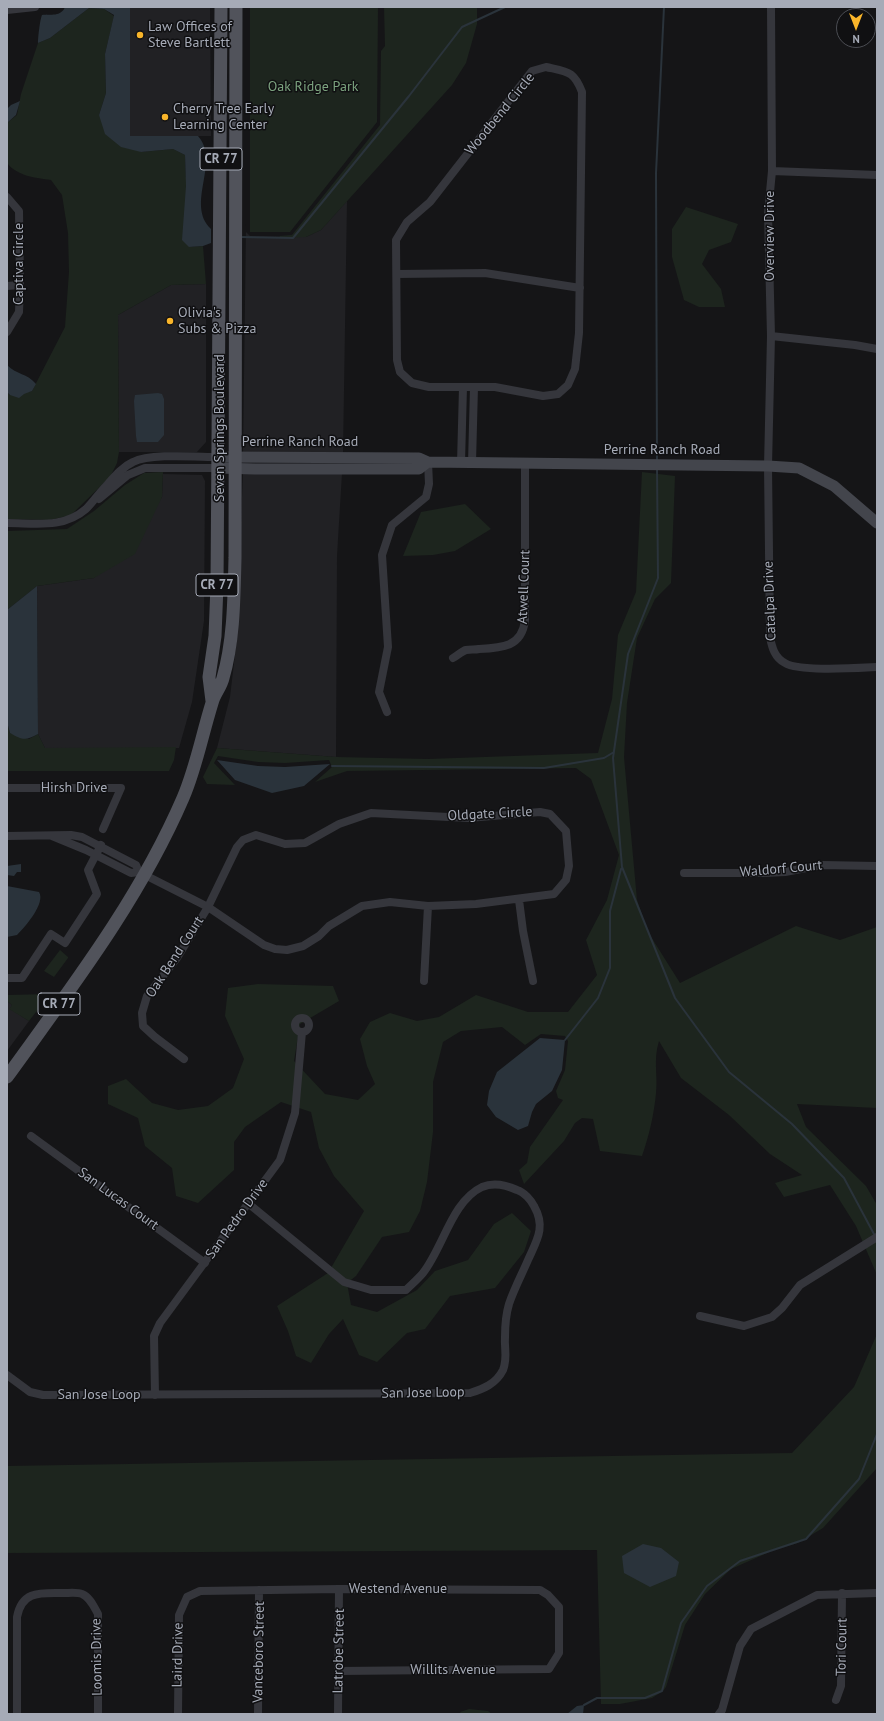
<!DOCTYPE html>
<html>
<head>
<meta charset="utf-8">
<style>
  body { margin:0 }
  #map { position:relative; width:884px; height:1721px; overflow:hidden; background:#151517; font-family:"PT Sans",sans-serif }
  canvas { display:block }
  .frame { position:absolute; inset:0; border:8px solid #a6abb7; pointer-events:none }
  .north { position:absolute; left:836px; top:8px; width:40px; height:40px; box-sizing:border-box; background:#101012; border:1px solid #4c4e54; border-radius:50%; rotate:180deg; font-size:11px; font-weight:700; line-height:16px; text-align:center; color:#a6abb7 }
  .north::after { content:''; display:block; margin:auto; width:14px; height:18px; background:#f9b52a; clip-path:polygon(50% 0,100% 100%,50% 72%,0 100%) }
</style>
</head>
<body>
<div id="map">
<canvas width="884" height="1721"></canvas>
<div class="frame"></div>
<div class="north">N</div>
</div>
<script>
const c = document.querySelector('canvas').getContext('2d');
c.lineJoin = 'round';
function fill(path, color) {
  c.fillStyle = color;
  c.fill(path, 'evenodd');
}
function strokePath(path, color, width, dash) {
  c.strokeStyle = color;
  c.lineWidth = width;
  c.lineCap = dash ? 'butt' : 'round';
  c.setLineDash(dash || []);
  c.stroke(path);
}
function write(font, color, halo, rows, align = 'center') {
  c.font = font + ' "PT Sans",sans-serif';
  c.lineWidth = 3;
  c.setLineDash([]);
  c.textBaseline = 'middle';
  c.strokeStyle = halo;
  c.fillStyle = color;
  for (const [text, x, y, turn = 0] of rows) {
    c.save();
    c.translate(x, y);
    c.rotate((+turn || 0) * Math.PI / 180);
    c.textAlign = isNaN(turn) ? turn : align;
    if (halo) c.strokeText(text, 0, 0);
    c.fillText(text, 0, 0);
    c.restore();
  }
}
fill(new Path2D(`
  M130 7H210L211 136H130Z
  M347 201 343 453H243L246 224V232L250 236 306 237 321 230Z
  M206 284V442L197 452H119L118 315 171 285Z
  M243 473H342L337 556 336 757 217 748 230 697 236 646Z
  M163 474 202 475 205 481 204 621 192 702 179 748H45L38 734 37 586 94 578 162 497Z
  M7 1001 12 1005 10 1009 29 1021 7 1051Z`), '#212124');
fill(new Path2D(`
  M250 7H378L377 122 290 232H250Z
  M384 7H477V24L466 63 452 85 321 230 306 237 281 238 279 236 292 235 380 125 381 51 385 46Z
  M89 8 104 9 114 16 105 54 106 93 99 115 141 152 173 149 185 155 189 247 203 246 206 284 171 285 118 315 119 452 117 463 110 477 71 515 50 520 7 519V392L10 395 32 391 65 327 69 272 68 233 62 195 51 180C36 178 17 176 7 163V123L17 115 21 94 38 43 50 38Z
  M686 207 738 224 731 242 709 250 702 264 721 289 725 307H699L684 300 672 257V229Z
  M163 472 162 497 135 554 94 578 37 586 7 610V531L67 529 94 511 125 485 144 473Z
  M642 472 675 476 671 583 655 599 637 638 627 703 624 757 637 900 648 932 680 983 796 926 840 940 877 927V1108L797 1104 806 1127 866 1186 877 1205V1275L856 1226 830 1185 784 1197 775 1183 802 1175 770 1154 729 1115 681 1078 659 1041C653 1060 658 1075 656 1093 654 1115 649 1136 642 1156L600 1151 593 1119 582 1118 575 1123 564 1141 524 1184 519 1170 527 1163 530 1147 563 1100 558 1098 556 1091 565 1070 568 1041 565 1036 541 1034 525 1045 502 1027 461 1031 443 1042 433 1082V1132L427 1182 420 1211 409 1232 382 1237 356 1276 347 1283 351 1305 377 1312 417 1290 435 1271 468 1260 494 1224 512 1213 531 1231 524 1252 495 1288 450 1296 425 1329 407 1333 377 1362 359 1355 343 1319 329 1334 311 1363 296 1356 288 1331 277 1306 328 1273 364 1211 334 1176 319 1148 311 1112 281 1102 245 1127 234 1142V1170L198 1203 176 1196 172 1168 145 1146 138 1118 108 1104V1086L126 1079 152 1103 178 1110 208 1106 233 1088 244 1059 225 1016 228 988 258 984 333 986 339 1001 300 1024 294 1061 325 1094 358 1100 375 1084 367 1066 360 1039 370 1022 390 1013 417 1021 439 1017 476 995 528 1012H568L597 975 586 940 607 900 619 855 591 779 576 768 347 771 315 782 332 767 329 760 285 763 258 762 218 756 214 763 235 785 207 784 203 777 217 748 336 757 428 759 598 753 612 699 618 635 636 592Z
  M465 504 491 529 455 551 433 555 403 556 421 512Z
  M7 722 10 733 29 739 38 734 45 748 176 747 174 760 169 771H7Z
  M60 950 68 957V958L54 977 44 971Z
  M50 994 29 1021 9 1009 12 1005 7 1001V995Z
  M877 1334V1468L823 1528 798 1543 774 1550 731 1569 705 1594 685 1625 666 1687 663 1691 652 1698 620 1704H601L597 1550 7 1553V1466L792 1453 854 1387Z
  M469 1709 488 1711 492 1714H461L460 1712Z`), '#1d251e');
fill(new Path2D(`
  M65 7H130V136H198C221 162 185 204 211 229V243L203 246 189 247 182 240 186 186 185 155 173 149 141 152 121 147 105 134 99 115 106 93 105 54 114 15 104 9 89 8 50 38 38 43C38 38 40 19 42 15 51 14 61 17 65 7Z
  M20 101 16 115 7 123V109L11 105Z
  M7 365C17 375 27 373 36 384L32 391 24 394 19 398 10 395 7 392Z
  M158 393 162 394 164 399V435L158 442H137L136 436 134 401 135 395Z
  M37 586 38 734C26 741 22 740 10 733L7 722V610Z
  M217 760 258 766 285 767 330 764 304 786 272 793 235 780Z
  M21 864V872H17L14 876 7 875V866Z
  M7 886 39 892C46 903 25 927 17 935L7 937Z
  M540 1038 565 1040 562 1070 552 1091 536 1104 532 1112 528 1126 518 1130 496 1117 487 1105 489 1091 497 1072Z
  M643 1544 661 1548 679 1562 676 1576 650 1587 624 1573 622 1556Z
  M584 1705 583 1714H567L577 1706Z`), '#2a333b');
strokePath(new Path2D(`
  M240 237 293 238 409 96 462 27 505 7
  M657 462 656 173 664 7
  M657 468 658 578 628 654 613 758 622 867 675 998 729 1072 792 1124 844 1178 875 1236
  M332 766 544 768 604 758 614 752
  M565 1040 598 998 610 968V911L621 869
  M584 1705 597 1698H645L662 1691 681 1623 707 1586 740 1561 806 1539 859 1479 877 1434`), '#2a333b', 2);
strokePath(new Path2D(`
  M771 7 772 171 768 213 771 336 768 466 770 637C772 648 775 658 785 663 799 672 857 668 877 667
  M7 10 35 7
  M546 67C568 72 574 71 582 92L579 333 575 369 568 385 558 394 543 396 495 387H429L412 383 400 372 397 360 396 240 407 222 430 202 532 71Z
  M772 171 877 175
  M7 197 19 211 20 285 19 312 7 332
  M397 274 485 273 580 288
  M7 286 20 285
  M771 336 855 345 877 349
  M461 463 463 387
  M472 463 474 387
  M99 499 128 475 145 468H218
  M7 523C35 523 63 529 86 509 93 502 99 493 106 486 114 477 122 467 133 462 151 453 197 457 218 457
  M453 658C457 656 462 651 466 650 470 649 475 650 479 649 502 648 522 647 525 620V464
  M387 712 379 692 388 647 382 555 392 525 426 497 429 484 428 462
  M7 788H121L103 829
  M7 836 71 835 82 837 136 865 139 872
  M52 836 86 850 131 873 139 872 208 907 264 945 275 949 287 950 303 946 319 936 329 926 362 906 390 902 428 906 476 904 554 894 566 880 569 866 566 831 550 814 540 812 468 818 371 813 339 824 305 843 285 844 256 835 243 840 237 847 208 907 177 958 147 996 142 1013 143 1026 155 1037 184 1059
  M684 873H764L785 872 822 865 877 866
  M519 900 523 931 533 981
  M7 978H22L51 934 65 943 97 894 88 870 101 845
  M424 981 428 906
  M295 1025a7 7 0 1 1 14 0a7 7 0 1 1-14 0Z
  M31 1136 205 1263
  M700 1316 744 1326 772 1317 782 1308 800 1285 877 1237
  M7 1375 30 1392 43 1395 470 1393C483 1389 496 1384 503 1370 508 1357 504 1349 505 1337 505 1327 506 1314 509 1304 514 1289 522 1274 528 1260 537 1240 546 1227 534 1206 531 1200 524 1192 517 1190 506 1185 494 1182 482 1187 452 1201 443 1248 423 1273 418 1279 412 1284 406 1290H371L344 1282 249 1204
  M155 1395 154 1336 160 1323 280 1160 295 1113 302 1032
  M836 1700 841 1686 842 1593
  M17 1714V1617C22 1590 41 1593 64 1593 69 1593 78 1592 82 1594 90 1597 94 1607 98 1614V1714
  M178 1714 179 1615 187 1597 200 1591 339 1589 540 1590 548 1595 559 1607V1653L549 1669 339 1671
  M258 1714 259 1590
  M338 1714 339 1589
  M719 1714 722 1710 740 1646 751 1629 817 1595 877 1593`), '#35363c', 8);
strokePath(new Path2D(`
  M218 457 419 458 428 462 768 466 799 468 834 486 877 523
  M218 468 255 469H419L428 462`), '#43454c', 11);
strokePath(new Path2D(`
  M212 701 209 677 215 636 217 585 221 7
  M7 1077C71 988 139 900 183 798 196 768 202 735 212 703 214 694 221 687 223 678 234 640 234 597 235 558L236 7`), '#51535b', 13);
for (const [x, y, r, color] of [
  [140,35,4,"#f9b52a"],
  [165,117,4,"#f9b52a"],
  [170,321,4,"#f9b52a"]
]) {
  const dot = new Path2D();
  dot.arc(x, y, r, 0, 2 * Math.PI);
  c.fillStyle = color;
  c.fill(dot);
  strokePath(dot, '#101012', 1.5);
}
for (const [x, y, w] of [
  [221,159,42],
  [217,585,42],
  [59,1004,42]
]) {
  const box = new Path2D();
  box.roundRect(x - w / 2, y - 11, w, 22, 3);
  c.fillStyle = '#101012';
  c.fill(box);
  strokePath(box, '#a6abb7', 1);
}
write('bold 13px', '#a6abb7', null, [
  ["CR 77",221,159],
  ["CR 77",217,585],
  ["CR 77",59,1004]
]);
write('14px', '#a6abb7', '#101012', [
  ["Law Offices of",148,27],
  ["Steve Bartlett",148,43],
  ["Cherry Tree Early",173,109],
  ["Learning Center",173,125],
  ["Olivia's",178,313],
  ["Subs & Pizza",178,329]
], 'left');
write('14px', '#7ca37f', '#101012', [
  ["Oak Ridge Park",313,87]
]);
write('14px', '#a6abb7', '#101012', [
  ["Woodbend Circle",500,114,-51],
  ["Overview Drive",770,236,-90],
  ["Captiva Circle",19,264,-90],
  ["Seven Springs Boulevard",220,428,-90],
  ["Perrine Ranch Road",300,442],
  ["Perrine Ranch Road",662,450],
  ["Atwell Court",524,587,-88],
  ["Catalpa Drive",770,601,-92],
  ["Hirsh Drive",74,788],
  ["Oldgate Circle",490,814,-3],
  ["Waldorf Court",781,869,-5],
  ["Oak Bend Court",175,957,-57],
  ["San Lucas Court",118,1199,36],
  ["San Pedro Drive",237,1219,-54],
  ["San Jose Loop",423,1393,-1],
  ["San Jose Loop",99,1395],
  ["Westend Avenue",398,1589],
  ["Tori Court",842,1647,-89],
  ["Latrobe Street",339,1651,-89],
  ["Vanceboro Street",259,1652,-89],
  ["Laird Drive",178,1655,-89],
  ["Loomis Drive",97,1657,-91],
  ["Willits Avenue",453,1670]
]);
</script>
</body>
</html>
